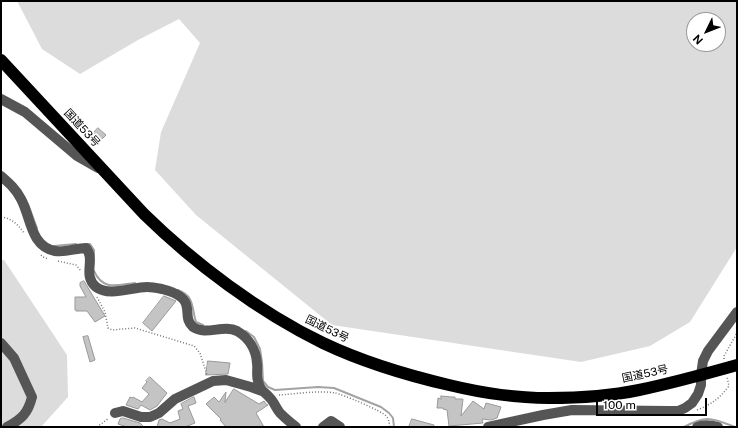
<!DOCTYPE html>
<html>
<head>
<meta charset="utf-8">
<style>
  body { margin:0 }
  #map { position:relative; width:738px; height:428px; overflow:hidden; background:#fff; font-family:"Public Sans",sans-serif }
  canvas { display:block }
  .frame { position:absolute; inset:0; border:2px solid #000; pointer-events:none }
  .north { position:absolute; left:686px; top:12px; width:40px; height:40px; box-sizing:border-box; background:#fff; border:1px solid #999; border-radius:50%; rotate:227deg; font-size:11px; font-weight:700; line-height:16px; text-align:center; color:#000 }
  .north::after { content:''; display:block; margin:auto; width:14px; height:18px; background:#000; clip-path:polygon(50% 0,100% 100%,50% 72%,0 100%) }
  .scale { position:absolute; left:596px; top:398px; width:111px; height:18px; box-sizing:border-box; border:2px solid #000; border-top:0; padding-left:5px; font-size:12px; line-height:14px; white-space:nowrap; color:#000; -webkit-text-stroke:3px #fff; paint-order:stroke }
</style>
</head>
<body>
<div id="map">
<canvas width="738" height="428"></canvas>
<div class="frame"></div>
<div class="north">N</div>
<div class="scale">100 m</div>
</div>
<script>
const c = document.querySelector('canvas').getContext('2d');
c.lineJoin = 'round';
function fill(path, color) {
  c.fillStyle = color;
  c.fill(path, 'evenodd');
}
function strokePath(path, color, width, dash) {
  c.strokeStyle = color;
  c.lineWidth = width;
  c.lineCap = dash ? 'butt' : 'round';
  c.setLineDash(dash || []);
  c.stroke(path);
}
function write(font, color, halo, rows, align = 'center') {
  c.font = font + ' "Public Sans","Noto Sans JP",sans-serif';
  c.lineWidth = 3.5;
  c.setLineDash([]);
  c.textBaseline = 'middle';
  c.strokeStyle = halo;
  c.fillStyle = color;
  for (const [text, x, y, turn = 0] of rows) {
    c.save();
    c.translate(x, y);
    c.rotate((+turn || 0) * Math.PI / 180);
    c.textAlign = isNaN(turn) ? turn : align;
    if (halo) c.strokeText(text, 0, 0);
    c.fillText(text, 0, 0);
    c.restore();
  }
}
fill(new Path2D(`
  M17 1H737V247L690 322 650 346 581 362 332 325 196 215 155 170 161 132 200 43 179 19 138 40 80 74 42 49ZM694 20H718V44H694Z
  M1 260H4L67 355 68 397 41 427H1Z`), '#dcdcdc');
strokePath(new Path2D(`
  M28 204 37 228
  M86 244H90L94 250V255
  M54 246 76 244
  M94 271C103 291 117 285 135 283
  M178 290C195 297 191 306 196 322L203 325
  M246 331 254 337 260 349 262 362 263 381 268 387 275 390 318 387 334 388 381 407 389 413 393 418 394 427
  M684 427C707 415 711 418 735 427`), '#a3a3a3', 2);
const building = new Path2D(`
  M98 128 106 135 98 143 91 136Z
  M84 281 105 316 95 322 87 311H76V310H75V297H86L80 286V283Z
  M164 296 176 301 152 331 143 323Z
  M88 336 95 360 90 362 83 337Z
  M208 361 230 363 228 374 206 375Z
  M150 377 167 393 157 406 150 410 141 405 138 409 126 405 130 397 132 398 133 397 142 402 149 394 142 388 147 382 146 381Z
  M234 389 259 404 264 401 266 404 268 405 256 413 264 427H226L220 420 221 419 206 404 214 397 219 402 226 392 225 402Z
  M441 396 452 397H455V399H463L461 416 473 401 484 409 486 403 501 407 497 418 491 420 482 419 483 423 449 426 447 410 443 409V408H437L438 398 441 399Z
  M194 397 196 403 188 406 195 423 185 427H157L159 420 162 419 170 423 180 419 178 411 183 409 181 404Z
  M123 418 140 423 144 427H127L118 424 120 419Z
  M412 419 434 425V427H409Z`);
fill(building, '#c4c4c4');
strokePath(building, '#999', 1);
strokePath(new Path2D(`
  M1 217C12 218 18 225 24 233
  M41 255 43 257 48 259
  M58 261 76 265 81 271
  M97 297 105 312 108 328 112 330 135 328 194 346 200 353 207 375
  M724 359V356L737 333
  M279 395C297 394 318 390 335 393 342 394 382 411 386 416 389 419 389 422 390 427
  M697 410C712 404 719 399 729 386L727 377
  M97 427 109 418`), '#777', 1.5, [1, 2]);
strokePath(new Path2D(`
  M1 99 25 112 77 156 98 168
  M1 176C9 183 16 189 21 199 31 217 30 246 55 251 65 253 76 248 86 248 96 260 82 275 96 287 109 297 132 287 147 287 151 287 157 288 162 289 170 291 183 295 186 304 189 312 185 320 193 327 206 336 224 324 237 331 249 338 256 350 257 363 258 369 256 376 258 381 260 391 265 392 270 398 274 402 276 408 280 413 285 418 291 423 296 427
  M1 343 14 358 32 397C28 413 22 419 7 427
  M115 413 123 411 141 417H150L159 413 175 399 213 381 226 380 251 387 262 391
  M323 427 331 421 340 427
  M488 427 543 415 572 410 669 411H678L685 408 692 403 698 394 701 385V375L703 361 708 351 737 312
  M697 427C704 424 711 425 718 427`), '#555', 10);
strokePath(new Path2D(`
  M1 60 144 214C194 263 259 312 323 343 363 362 406 375 449 385 482 393 515 398 549 398 579 398 610 396 639 390 672 383 705 374 737 365`), '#000', 12);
write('11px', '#000', '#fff', [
  ["国道53号",82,128,47],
  ["国道53号",327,329,26],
  ["国道53号",645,374,-12]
]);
</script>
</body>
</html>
